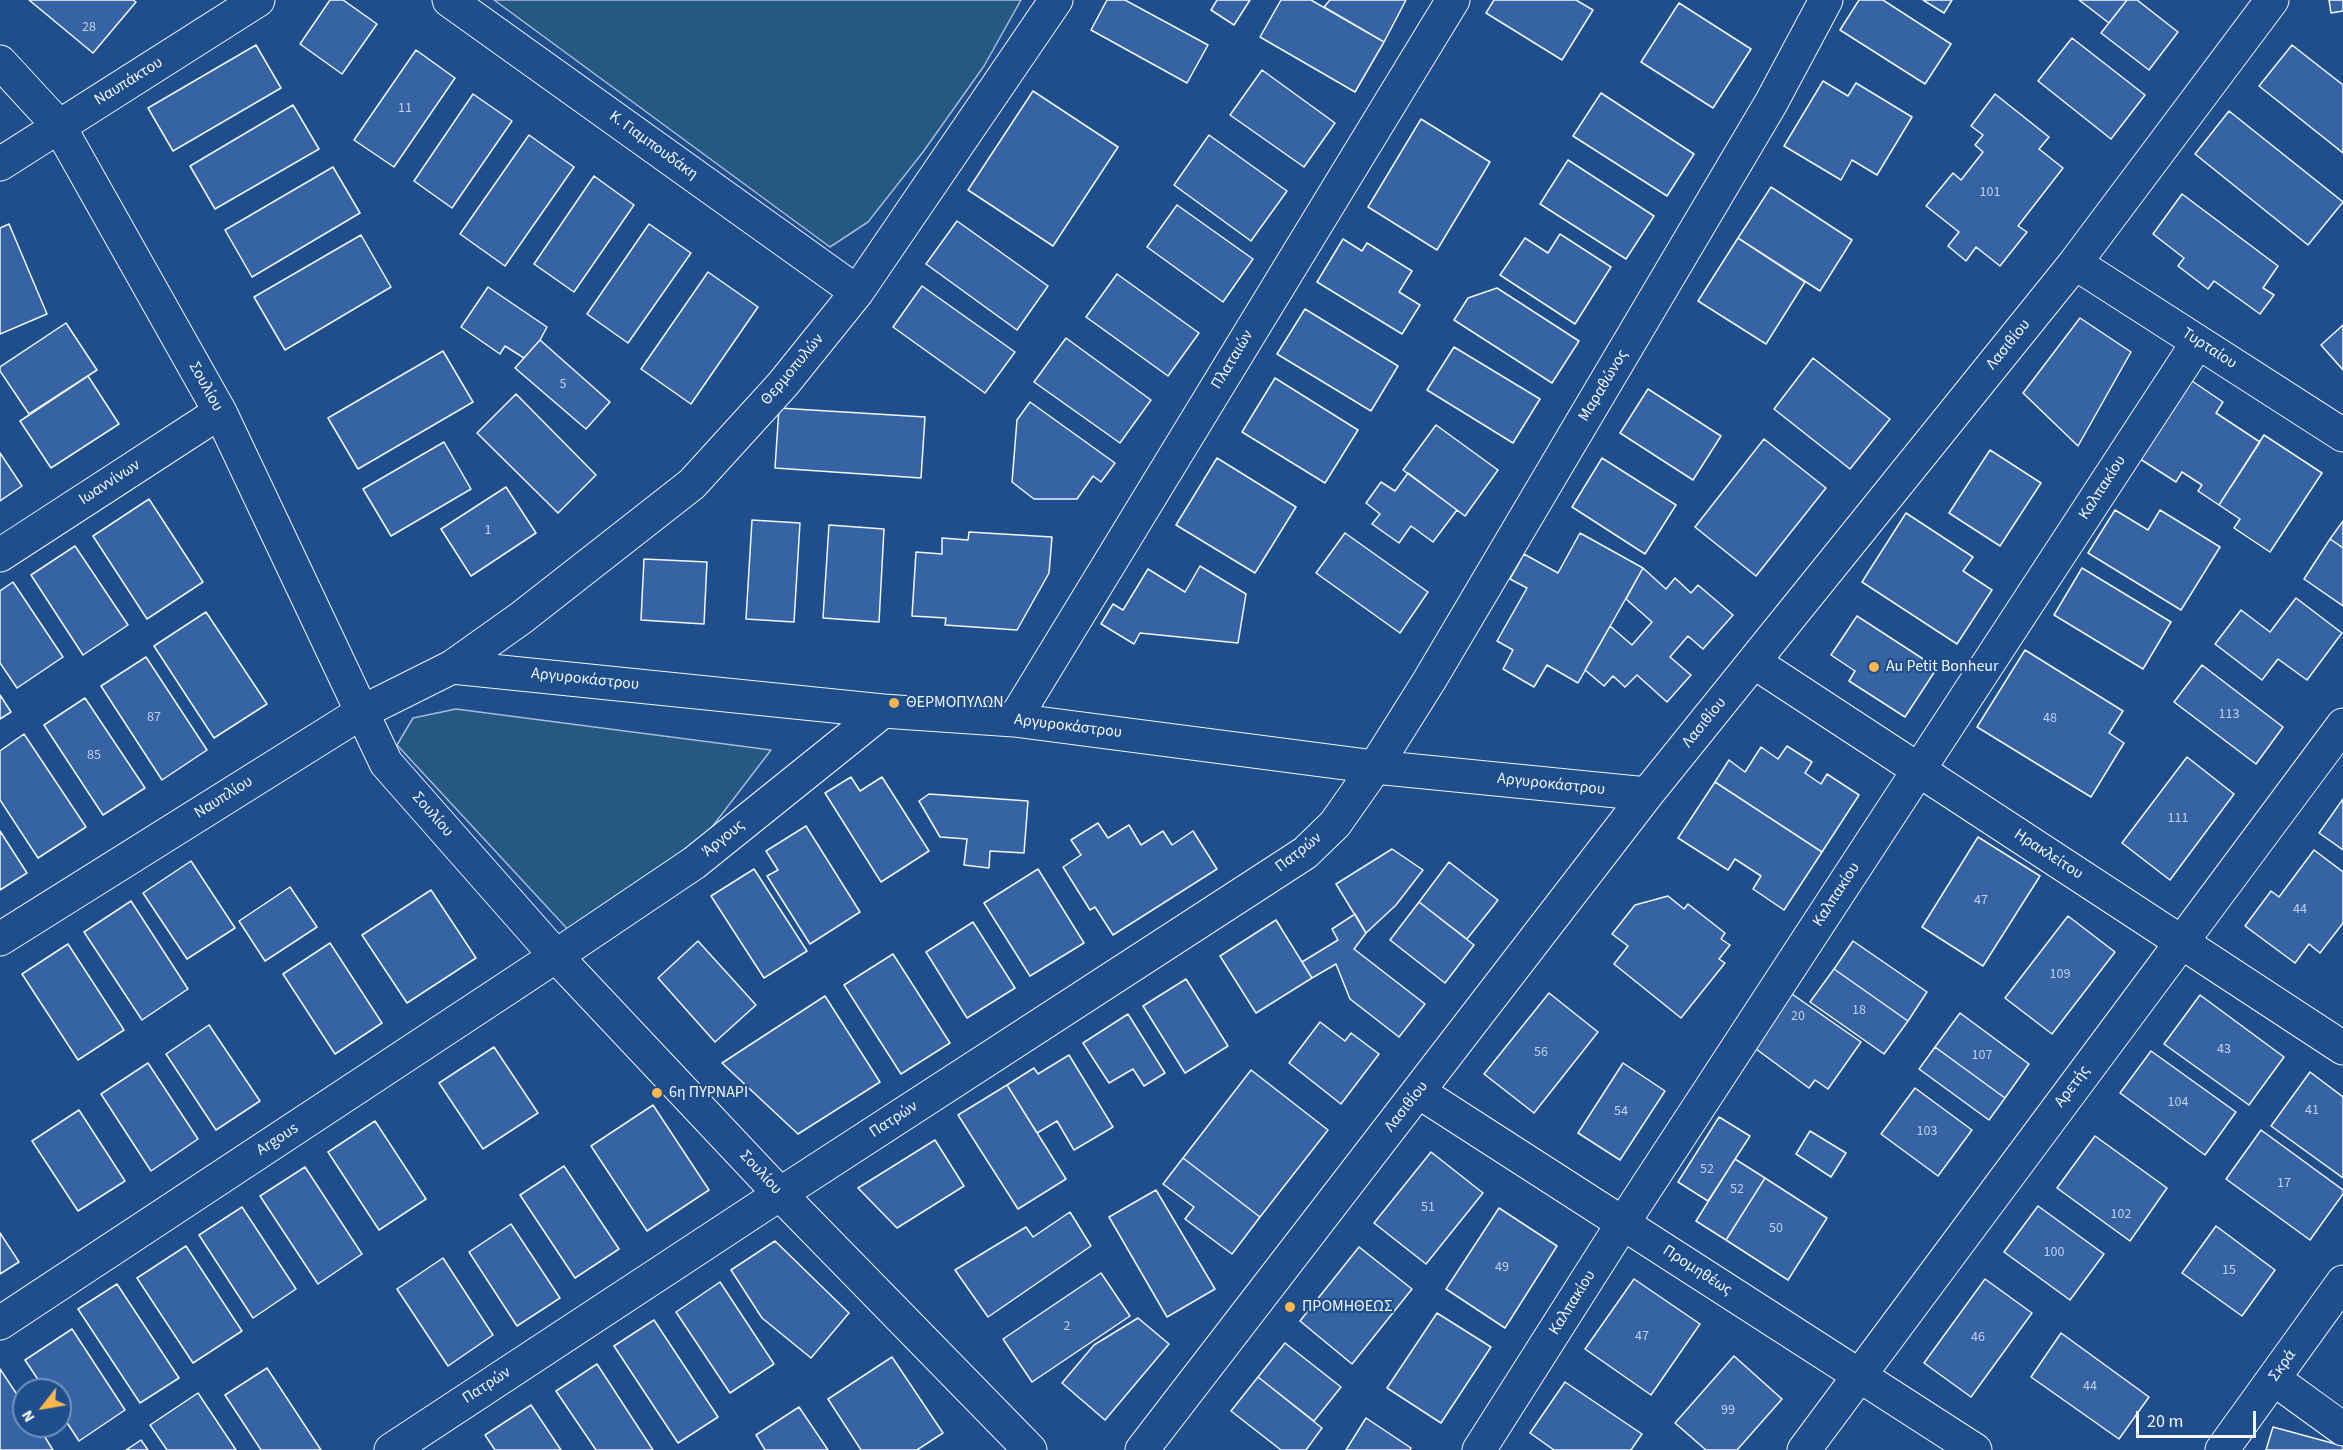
<!DOCTYPE html>
<html>
<head>
<meta charset="utf-8">
<style>
  body { margin:0 }
  #map { position:relative; width:2343px; height:1450px; overflow:hidden; background:#1f4e8c; font-family:"Source Sans 3",sans-serif }
  canvas { display:block }
  .north { position:absolute; left:12px; top:1378px; width:60px; height:60px; box-sizing:border-box; background:#1f4e8c; border:2px solid #7391ba; border-radius:50%; rotate:239deg; font-size:16px; font-weight:700; line-height:24px; text-align:center; color:#f2f6ff }
  .north::after { content:''; display:block; margin:auto; width:21px; height:27px; background:#ffb74d; clip-path:polygon(50% 0,100% 100%,50% 72%,0 100%) }
  .scale { position:absolute; left:2136px; top:1411px; width:120px; height:27px; box-sizing:border-box; border:3px solid #f2f6ff; border-top:0; padding-left:8px; font-size:18px; line-height:21px; white-space:nowrap; color:#f2f6ff; -webkit-text-stroke:4px #1f4e8c; paint-order:stroke }
</style>
</head>
<body>
<div id="map">
<canvas width="2343" height="1450"></canvas>
<div class="north">N</div>
<div class="scale">20 m</div>
</div>
<script>
const c = document.querySelector('canvas').getContext('2d');
c.lineJoin = 'round';
function fill(path, color) {
  c.fillStyle = color;
  c.fill(path, 'evenodd');
}
function strokePath(path, color, width, dash) {
  c.strokeStyle = color;
  c.lineWidth = width;
  c.lineCap = dash ? 'butt' : 'round';
  c.setLineDash(dash || []);
  c.stroke(path);
}
function write(font, color, halo, rows, align = 'center') {
  c.font = font + ' "Source Sans 3",sans-serif';
  c.lineWidth = 4.5;
  c.setLineDash([]);
  c.textBaseline = 'middle';
  c.strokeStyle = halo;
  c.fillStyle = color;
  for (const [text, x, y, turn = 0] of rows) {
    c.save();
    c.translate(x, y);
    c.rotate((+turn || 0) * Math.PI / 180);
    c.textAlign = isNaN(turn) ? turn : align;
    if (halo) c.strokeText(text, 0, 0);
    c.fillText(text, 0, 0);
    c.restore();
  }
}
const green = new Path2D(`
  M494 0H1021L984 66 923 152 868 222 830 247Z
  M456 709 771 750 689 857 573 935 397 745 413 718Z`);
fill(green, '#245a82');
strokePath(green, '#a8bbd7', 1.5);
const building = new Path2D(`
  M29 0H133L136 2 93 53Z
  M330 0H343L377 24 342 74 300 44Z
  M1107 0H1125L1208 45 1187 83 1091 30Z
  M1217 0H1250L1234 25 1211 10Z
  M1281 0H1311L1384 42 1355 92 1260 37Z
  M1330 0H1406L1384 42 1324 7Z
  M1494 0H1576L1593 10 1562 60 1486 13Z
  M1859 0H1883L1951 44 1925 84 1840 30Z
  M1923 0H1952L1944 13Z
  M2079 0H2127L2109 23Z
  M2127 0H2137L2178 32 2149 70 2101 33Z
  M2329 0H2343V11L2331 13Z
  M1679 3 1751 49 1713 108 1641 62Z
  M2072 38 2145 95 2111 139 2038 81Z
  M256 45 281 88 173 151 148 108Z
  M2292 45 2343 85V153L2259 86Z
  M416 50 455 78 394 167 354 140Z
  M1262 70 1335 123 1304 167 1230 115Z
  M1823 81 1848 96 1856 83 1912 117 1877 175 1852 160 1841 180 1784 146Z
  M1033 91 1118 147 1053 246 968 190Z
  M1601 93 1694 154 1667 196 1573 136Z
  M473 94 512 121 452 208 414 181Z
  M1995 94 2049 137 2039 149 2063 168 2018 226 2027 232 2000 266 1976 247 1966 261 1948 246 1959 232 1926 206 1953 173 1961 180 1983 152 1975 145 1983 135 1971 126Z
  M293 105 319 149 215 209 190 166Z
  M2229 111 2343 202 2308 245 2195 154Z
  M1421 119 1490 162 1437 250 1368 207Z
  M529 135 574 167 505 266 460 234Z
  M1209 135 1287 191 1251 241 1174 185Z
  M1568 160 1654 216 1626 259 1540 204Z
  M333 167 360 213 252 277 225 230Z
  M594 176 634 205 574 292 534 264Z
  M1771 187 1852 240 1820 291 1738 238Z
  M2182 194 2278 266 2263 288 2274 295 2260 314 2214 281 2208 289 2178 266 2184 258 2153 234Z
  M1177 205 1253 259 1223 302 1147 247Z
  M957 221 1048 286 1017 330 926 264Z
  M9 224 47 314 0 334V228Z
  M649 224 691 253 628 343 587 314Z
  M1560 234 1611 267 1575 324 1500 275 1525 238 1548 253Z
  M361 235 391 287 285 350 254 297Z
  M1738 238 1805 282 1766 344 1698 301Z
  M1343 239 1362 251 1367 243 1412 271 1399 292 1420 305 1402 334 1317 282Z
  M708 272 758 307 691 404 641 369Z
  M1117 274 1199 333 1168 376 1086 317Z
  M922 286 1015 352 985 393 893 327Z
  M488 287 547 327 540 340 524 358 505 346 500 354 461 327Z
  M1497 288 1579 341 1552 383 1454 320 1468 298Z
  M1305 309 1398 366 1371 411 1277 354Z
  M2080 318 2131 352 2078 446 2023 393Z
  M66 323 97 370 29 414 0 371V367Z
  M2343 325V370L2321 345Z
  M1066 338 1151 400 1120 443 1034 382Z
  M540 340 610 402 586 429 515 368Z
  M1454 347 1540 399 1513 443 1427 390Z
  M443 351 473 402 358 469 328 418Z
  M1813 358 1890 419 1850 469 1774 409Z
  M88 376 119 424 51 468 20 421Z
  M1275 378 1358 430 1325 483 1242 432Z
  M2189 379 2223 402 2216 413 2260 442 2219 505 2198 491 2202 485 2182 472 2176 482 2137 457Z
  M1648 389 1721 436 1693 480 1620 433Z
  M516 394 596 475 558 513 477 433Z
  M1030 402 1115 463 1101 482 1093 476 1077 499H1034L1012 482 1017 420Z
  M779 408 925 417 921 478 775 468Z
  M1436 425 1498 470 1465 516 1403 470Z
  M2264 435 2322 473 2270 552 2234 528 2240 519 2219 505Z
  M1764 439 1826 488 1756 576 1695 527Z
  M444 442 471 489 391 536 363 489Z
  M1990 450 2041 483 2000 546 1949 513Z
  M0 453 22 486 0 501Z
  M1217 458 1296 507 1255 573 1176 525Z
  M1602 458 1676 505 1645 554 1572 507Z
  M1408 473 1457 510 1433 542 1411 526 1399 543 1372 524 1380 514 1366 503 1381 482 1395 491Z
  M506 487 536 533 471 576 441 529Z
  M149 499 203 582 147 619 93 536Z
  M2115 510 2148 530 2160 510 2220 547 2181 610 2088 553Z
  M1906 513 1973 557 1963 571 1992 590 1957 644 1862 582Z
  M752 520 800 523 794 622 746 619Z
  M2343 521V548L2330 539Z
  M829 525 884 529 879 622 823 618Z
  M969 532 1052 537 1049 573 1017 630 945 625 946 618 912 616 916 552 942 554V538L968 540Z
  M1345 533 1428 592 1400 633 1316 573Z
  M1580 533 1643 568 1578 683 1547 665 1534 687 1503 669 1513 650 1497 641 1527 588 1510 579 1524 554 1558 573Z
  M2330 539 2343 548V606L2304 579Z
  M75 546 128 625 83 655 31 575Z
  M644 559 707 562 704 624 641 620Z
  M1200 566 1246 594 1238 643 1140 633 1134 644 1101 624 1113 604 1123 610 1148 569 1185 592Z
  M1643 568 1666 589 1675 578 1691 593 1698 585 1733 615 1703 649 1688 636 1670 657 1691 675 1667 702 1637 675 1625 687 1613 676 1604 686 1585 670 1610 626 1632 645 1652 622 1626 599Z
  M2082 568 2171 622 2143 669 2054 615Z
  M13 582 63 657 17 688 0 663V591Z
  M2296 598 2342 633 2307 680 2278 659 2262 680 2215 644 2241 610 2270 632Z
  M206 612 267 704 214 738 154 646Z
  M1857 616 1937 668 1905 717 1849 681 1855 671 1831 655Z
  M2025 650 2123 711 2109 733 2124 743 2091 797 1977 727Z
  M146 657 207 750 162 780 101 686Z
  M2202 665 2283 727 2256 764 2174 702Z
  M0 695 11 712 0 719Z
  M85 698 145 788 103 815 44 725Z
  M24 734 86 827 38 858 0 800V751Z
  M1787 746 1812 762 1805 773 1821 784 1827 774 1859 795 1822 852 1715 782 1729 760 1745 772 1761 747 1778 759Z
  M2187 757 2234 794 2170 880 2122 843Z
  M851 777 860 791 882 777 929 851 881 882 825 793Z
  M1715 782 1822 852 1784 910 1753 889 1761 876 1735 859 1728 870 1678 838Z
  M929 794 1028 801 1024 853 990 851 989 868 964 865 967 839 940 837 919 801Z
  M2343 799V850L2319 833Z
  M1098 823 1108 838 1129 825 1141 845 1163 831 1172 845 1193 831 1217 869 1113 935 1095 907 1090 910 1063 867 1081 855 1071 840Z
  M806 826 860 912 810 944 767 876 778 870 766 851Z
  M0 831 27 873 0 890Z
  M1978 837 2040 876 1983 966 1922 927Z
  M1392 849 1423 870 1396 905 1366 933 1336 884Z
  M2314 850 2343 872V923L2320 953 2309 944 2295 963 2245 926 2271 891 2279 897Z
  M191 861 235 928 187 959 143 893Z
  M1449 862 1498 900 1467 939 1419 902Z
  M754 869 807 951 764 978 711 896Z
  M1038 869 1084 943 1030 976 984 903Z
  M290 887 317 927 265 961 239 921Z
  M431 890 476 958 407 1003 362 935Z
  M1668 896 1684 909 1688 904 1725 933 1721 939 1730 945 1719 959 1725 963 1681 1018 1614 964 1628 946 1612 934 1635 905Z
  M131 901 188 989 142 1020 84 932Z
  M1419 902 1474 945 1445 983 1390 940Z
  M1355 914 1366 933 1354 949 1425 1004 1399 1037 1350 999 1336 964 1312 978 1302 962 1338 940 1332 929Z
  M2068 916 2115 952 2052 1034 2005 998Z
  M1276 920 1312 978 1256 1013 1220 956Z
  M973 922 1015 988 967 1018 926 952Z
  M698 941 756 1005 715 1042 658 978Z
  M1853 941 1927 992 1908 1021 1834 969Z
  M330 943 382 1023 335 1054 283 974Z
  M68 944 124 1030 78 1060 22 974Z
  M893 954 950 1043 901 1074 844 985Z
  M1834 969 1908 1021 1884 1054 1810 1002Z
  M1186 979 1228 1046 1185 1073 1143 1006Z
  M1789 992 1861 1042 1828 1089 1815 1080 1809 1088 1752 1046Z
  M1549 993 1598 1032 1534 1113 1484 1074Z
  M2200 995 2284 1057 2249 1105 2164 1044Z
  M825 996 880 1082 798 1134 722 1063Z
  M1960 1013 2029 1064 2005 1098 1935 1047Z
  M1128 1014 1165 1073 1144 1086 1133 1069 1109 1083 1083 1043Z
  M1320 1022 1345 1041 1351 1033 1379 1054 1341 1104 1289 1063Z
  M209 1025 260 1101 216 1130 166 1054Z
  M494 1047 538 1113 483 1149 439 1083Z
  M1935 1047 2005 1098 1989 1120 1919 1069Z
  M2151 1051 2236 1112 2205 1155 2120 1093Z
  M1069 1055 1113 1127 1074 1150 1057 1121 1037 1133 1007 1085 1034 1068 1038 1074Z
  M148 1063 198 1139 151 1171 101 1094Z
  M1623 1063 1665 1091 1620 1160 1578 1133Z
  M1251 1070 1328 1130 1260 1217 1183 1158Z
  M2310 1072 2343 1097V1178L2271 1126Z
  M1007 1085 1066 1179 1018 1209 958 1115Z
  M1915 1088 1972 1130 1938 1176 1881 1134Z
  M653 1105 709 1190 647 1231 591 1146Z
  M79 1110 125 1181 78 1211 32 1141Z
  M1719 1117 1750 1136 1708 1201 1678 1182Z
  M375 1121 426 1199 379 1230 328 1152Z
  M2261 1130 2343 1190V1194L2310 1240 2226 1179Z
  M1810 1131 1846 1153 1831 1177 1796 1154Z
  M2095 1136 2167 1188 2130 1241 2057 1188Z
  M935 1140 964 1186 897 1228 858 1188Z
  M1431 1152 1483 1193 1426 1264 1374 1223Z
  M1183 1158 1260 1217 1232 1254 1185 1219 1194 1207 1163 1184Z
  M1735 1159 1765 1178 1726 1240 1696 1221Z
  M564 1166 619 1249 575 1278 520 1195Z
  M305 1167 362 1254 318 1284 260 1196Z
  M1765 1178 1827 1218 1788 1280 1726 1240Z
  M1156 1190 1215 1289 1167 1317 1109 1217Z
  M2038 1206 2104 1254 2070 1300 2004 1252Z
  M242 1207 296 1289 253 1318 199 1235Z
  M1499 1208 1557 1246 1505 1328 1446 1289Z
  M1070 1212 1091 1246 988 1317 955 1270 1026 1227 1033 1237Z
  M511 1224 560 1298 517 1326 469 1252Z
  M2216 1226 2275 1270 2242 1316 2182 1273Z
  M0 1233 19 1262 0 1274Z
  M775 1241 849 1313 811 1358 762 1318 731 1270Z
  M186 1246 242 1331 193 1363 137 1278Z
  M1359 1247 1412 1289 1352 1364 1300 1321Z
  M443 1258 493 1335 448 1366 397 1289Z
  M1101 1273 1130 1316 1032 1382 1003 1339Z
  M1634 1279 1700 1324 1651 1395 1585 1349Z
  M1985 1279 2032 1313 1971 1397 1924 1363Z
  M720 1282 774 1364 730 1393 676 1312Z
  M117 1284 179 1378 140 1403 78 1309Z
  M1437 1313 1491 1347 1441 1423 1387 1388Z
  M1138 1318 1169 1344 1105 1420 1062 1383 1094 1345Z
  M654 1320 718 1417 678 1443 614 1346Z
  M72 1329 125 1410 79 1441 60 1412V1390H45L25 1360Z
  M2061 1333 2149 1397 2119 1439 2031 1377Z
  M1285 1343 1341 1387 1314 1421 1258 1377Z
  M1734 1356 1782 1399 1737 1450H1706L1675 1423Z
  M892 1357 943 1433 917 1450H861L828 1399Z
  M597 1364 653 1450H596L556 1391Z
  M267 1368 321 1450H261L225 1395Z
  M0 1369 24 1405V1426H38L53 1450H0Z
  M1258 1377 1322 1428 1306 1450H1281L1231 1411Z
  M1565 1382 1642 1434 1631 1450H1554L1530 1433Z
  M198 1393 236 1450H167L150 1425Z
  M531 1405 561 1450H495L485 1435Z
  M799 1407 828 1450H765L756 1435Z
  M1366 1418 1411 1448 1410 1450H1346Z
  M2273 1427 2343 1446V1450H2266Z
  M141 1440 148 1450H126Z`);
fill(building, '#3563a3');
strokePath(building, '#f2f6ff', 1.5);
const minor = new Path2D(`
  M449 0 857 292
  M0 62 59 126 220 412 386 763 556 956 780 1194 1030 1450
  M0 164 258 0
  M2075 263 2343 435
  M0 555 220 412
  M1754 662 2343 1048
  M452 667 883 711 1014 720 1375 767 1647 794
  M1014 720 1453 0
  M0 939 362 712 452 667 521 618 692 484 783 384 857 292 1056 0
  M1419 1092 1975 1450
  M0 1323 556 956 694 863 883 711
  M2274 1379 2343 1429
  M391 1450 780 1194 1305 853 1335 824 1375 767 1429 681 1771 103 1826 0
  M1142 1450 1647 794 2075 263 2272 0
  M1479 1450 1623 1223 2198 342
  M1804 1450 2343 725
  M2222 1450 2343 1282`);
strokePath(minor, '#f2f6ff', 35);
strokePath(minor, '#1f4e8c', 33);
for (const [x, y, r, color] of [
  [1874,667,6,"#ffb74d"],
  [894,703,6,"#ffb74d"],
  [657,1093,6,"#ffb74d"],
  [1290,1307,6,"#ffb74d"]
]) {
  const dot = new Path2D();
  dot.arc(x, y, r, 0, 2 * Math.PI);
  c.fillStyle = color;
  c.fill(dot);
  strokePath(dot, '#1f4e8c', 2);
}
write('14px', '#c3d1e8', null, [
  ["28",89,28],
  ["11",405,109],
  ["101",1990,193],
  ["5",563,385],
  ["1",488,531],
  ["113",2229,715],
  ["87",154,718],
  ["48",2050,719],
  ["85",94,756],
  ["111",2178,819],
  ["47",1981,901],
  ["44",2300,910],
  ["109",2060,975],
  ["18",1859,1011],
  ["20",1798,1017],
  ["43",2224,1050],
  ["56",1541,1053],
  ["107",1982,1056],
  ["104",2178,1103],
  ["41",2312,1111],
  ["54",1621,1112],
  ["103",1927,1132],
  ["52",1707,1170],
  ["17",2284,1184],
  ["52",1737,1190],
  ["51",1428,1208],
  ["102",2121,1215],
  ["50",1776,1229],
  ["100",2054,1253],
  ["49",1502,1268],
  ["15",2229,1271],
  ["2",1067,1327],
  ["47",1642,1337],
  ["46",1978,1338],
  ["44",2090,1387],
  ["99",1728,1411]
]);
write('16px', '#f2f6ff', '#1f4e8c', [
  ["Ναυπάκτου",129,82,-32],
  ["Κ. Γιαμπουδάκη",653,146,36],
  ["Λασιθίου",2009,345,-51],
  ["Τυρταίου",2209,349,33],
  ["Πλαταιών",1233,360,-59],
  ["Θερμοπυλών",793,370,-50],
  ["Μαραθώνος",1604,386,-59],
  ["Σουλίου",205,387,61],
  ["Ιωαννίνων",110,483,-33],
  ["Καλπακίου",2103,488,-57],
  ["Αργυροκάστρου",585,680,6],
  ["Λασιθίου",1705,723,-51],
  ["Αργυροκάστρου",1068,727,7],
  ["Αργυροκάστρου",1551,785,6],
  ["Ναυπλίου",224,798,-32],
  ["Σουλίου",432,815,49],
  ["Άργους",724,839,-39],
  ["Πατρών",1299,853,-38],
  ["Ηρακλείτου",2048,855,33],
  ["Καλπακίου",1837,895,-57],
  ["Αρετής",2073,1087,-53],
  ["Λασιθίου",1407,1107,-52],
  ["Πατρών",894,1120,-33],
  ["Argous",278,1140,-33],
  ["Σουλίου",760,1173,47],
  ["Προμηθέως",1697,1271,33],
  ["Καλπακίου",1573,1303,-58],
  ["Σκρά",2283,1366,-54],
  ["Πατρών",487,1386,-33]
]);
write('16px', '#f2f6ff', '#1f4e8c', [
  ["Au Petit Bonheur",1886,667],
  ["ΘΕΡΜΟΠΥΛΩΝ",906,703],
  ["6η ΠΥΡΝΑΡΙ",669,1093],
  ["ΠΡΟΜΗΘΕΩΣ",1302,1307]
], 'left');
</script>
</body>
</html>
